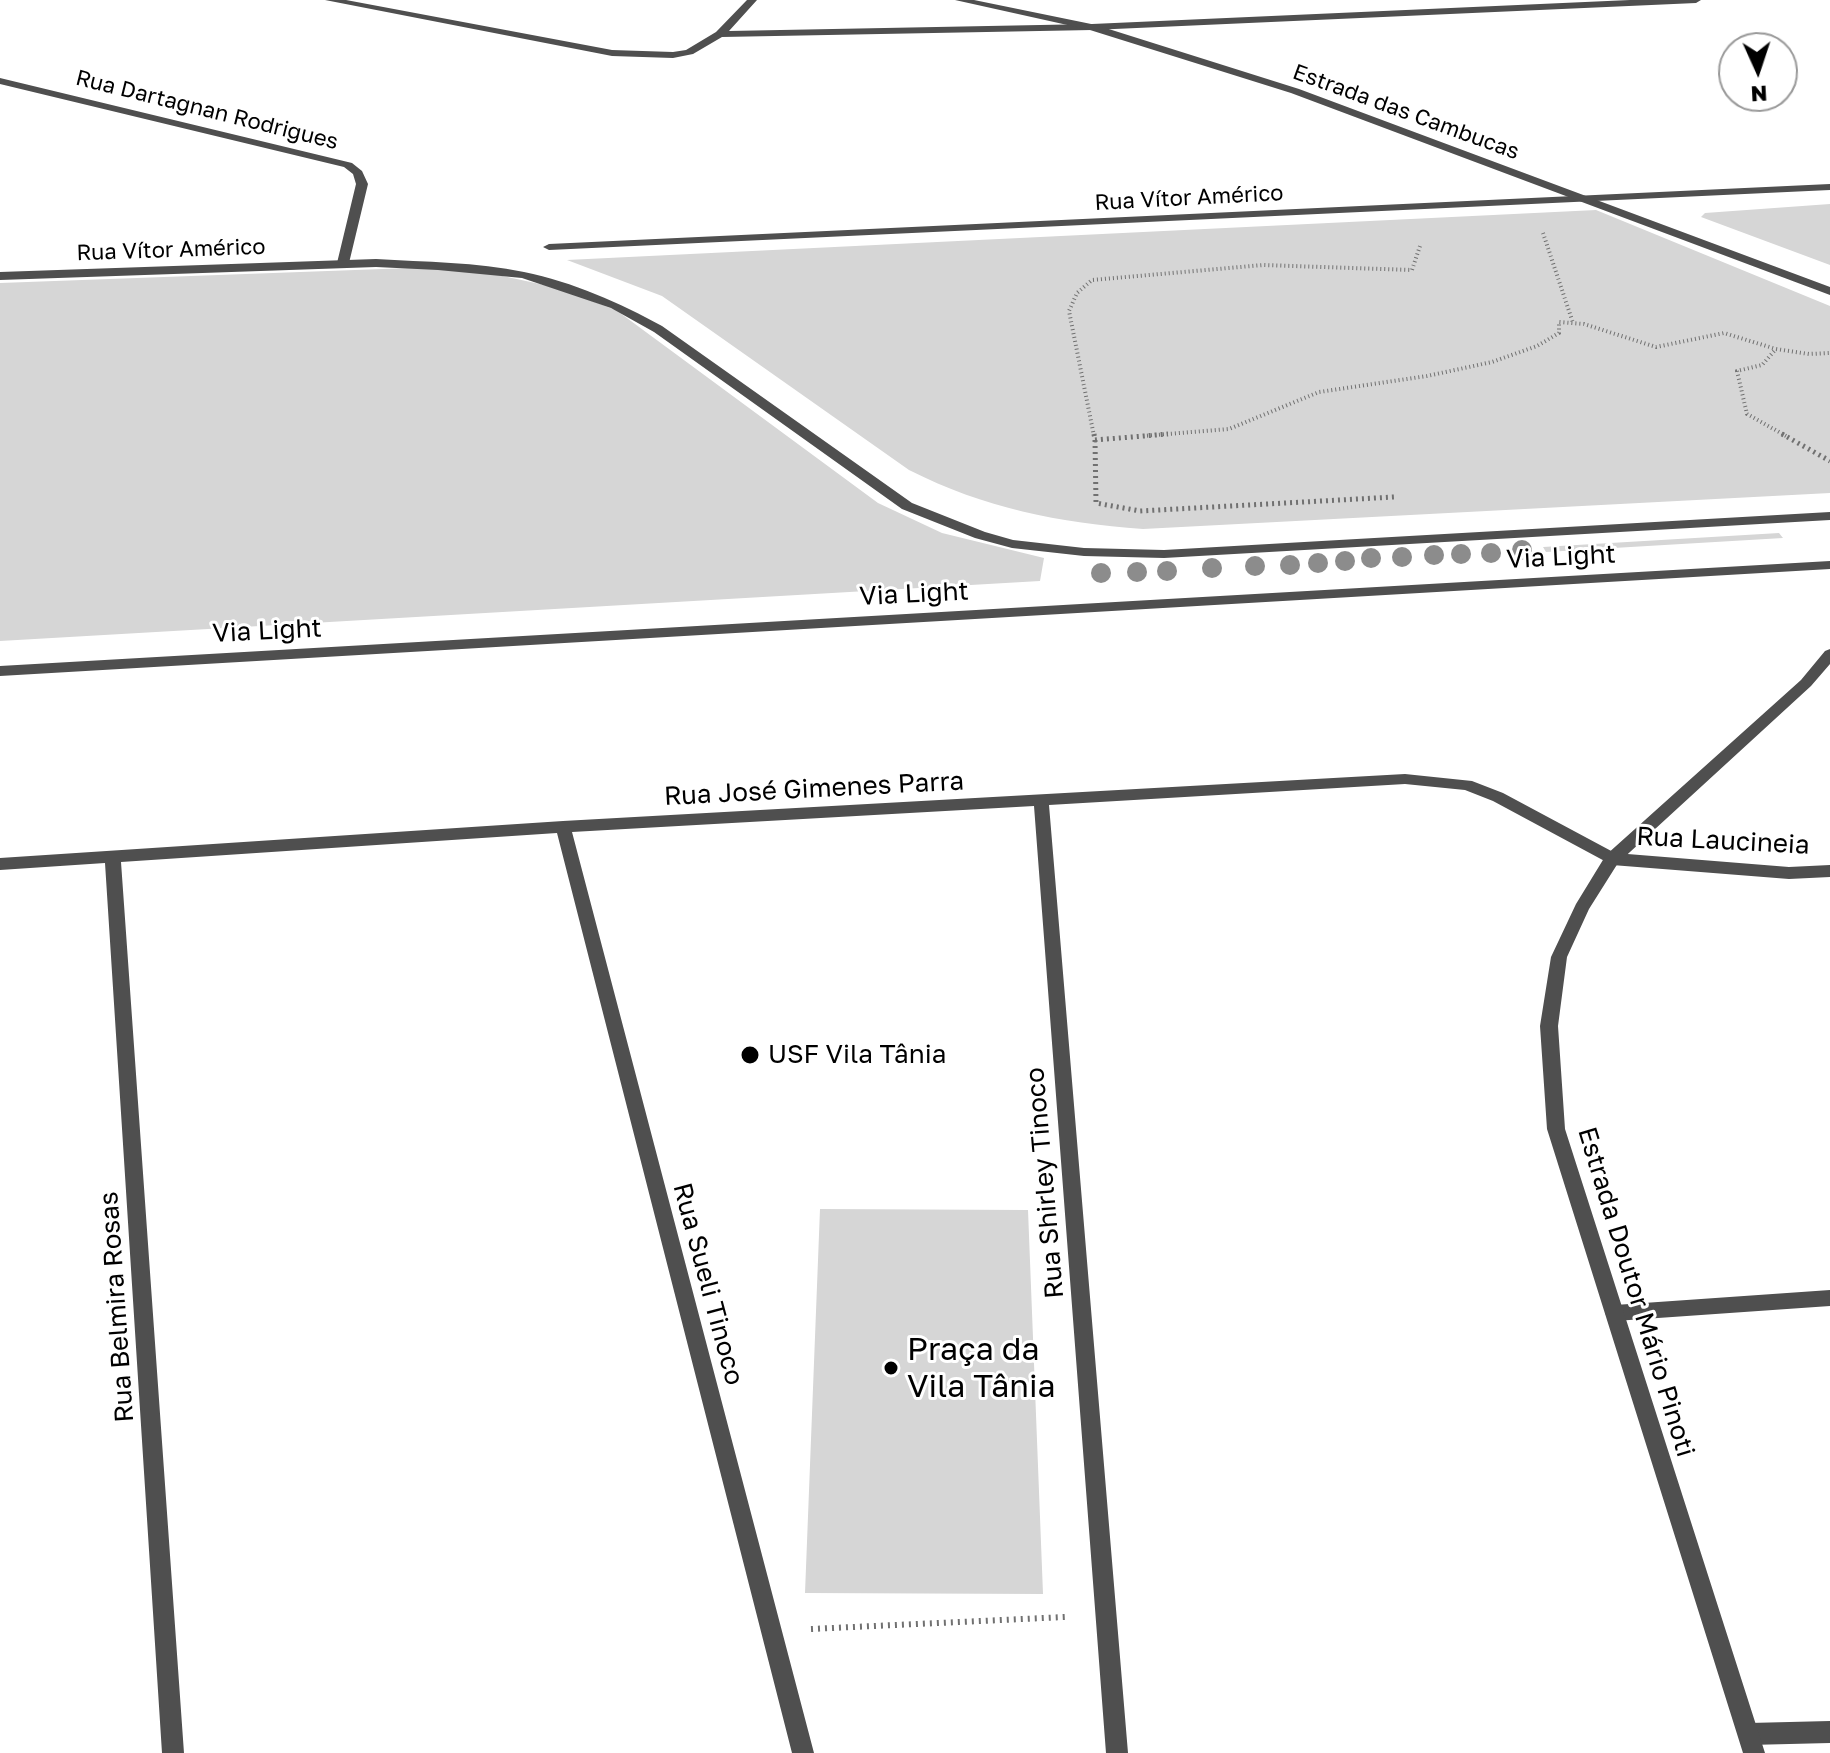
<!DOCTYPE html>
<html>
<head>
<meta charset="utf-8">
<style>
  body { margin:0 }
  #map { position:relative; width:1830px; height:1753px; overflow:hidden; background:#fff; font-family:"Golos Text",sans-serif }
  canvas { display:block }
  .north { position:absolute; left:1718px; top:32px; width:80px; height:80px; box-sizing:border-box; background:#fff; border:2px solid #999; border-radius:50%; rotate:177deg; font-size:22px; font-weight:700; line-height:32px; text-align:center; color:#000 }
  .north::after { content:''; display:block; margin:auto; width:28px; height:36px; background:#000; clip-path:polygon(50% 0,100% 100%,50% 72%,0 100%) }
</style>
</head>
<body>
<div id="map">
<canvas width="1830" height="1753"></canvas>
<div class="north">N</div>
</div>
<script>
const c = document.querySelector('canvas').getContext('2d');
c.lineJoin = 'round';
function fill(path, color) {
  c.fillStyle = color;
  c.fill(path, 'evenodd');
}
function strokePath(path, color, width, dash) {
  c.strokeStyle = color;
  c.lineWidth = width;
  c.lineCap = dash ? 'butt' : 'round';
  c.setLineDash(dash || []);
  c.stroke(path);
}
function write(font, color, halo, rows, align = 'center') {
  c.font = font + ' "Golos Text",sans-serif';
  c.lineWidth = 6;
  c.setLineDash([]);
  c.textBaseline = 'middle';
  c.strokeStyle = halo;
  c.fillStyle = color;
  for (const [text, x, y, turn = 0] of rows) {
    c.save();
    c.translate(x, y);
    c.rotate((+turn || 0) * Math.PI / 180);
    c.textAlign = isNaN(turn) ? turn : align;
    if (halo) c.strokeText(text, 0, 0);
    c.fillText(text, 0, 0);
    c.restore();
  }
}
fill(new Path2D(`
  M1830 204V265L1701 217 1705 213Z
  M1596 210 1830 306V493L1143 529C1059 523 984 508 909 470L662 296 567 260Z
  M437 267 498 275 554 287 616 310 878 503 942 533 1044 558 1040 581 0 641V283Z
  M1779 533 1783 538 1546 552 1543 547Z
  M820 1209 1028 1210 1043 1594 805 1593Z`), '#d6d6d6');
strokePath(new Path2D(`
  M1543 233 1573 323
  M1094 436 1069 311 1077 293 1092 280 1263 265 1412 270 1420 246
  M1143 436 1229 429 1319 392 1427 376 1492 362 1537 346 1559 333V322L1584 324 1656 347 1724 333 1776 349
  M1786 436 1747 414 1737 371 1762 365 1776 349 1809 354 1830 353`), '#717171', 4, [1, 3]);
strokePath(new Path2D(`
  M1094 434 1095 440 1168 434
  M1782 434 1830 461
  M1095 440 1096 503 1140 511 1394 497`), '#717171', 5, [2, 4]);
strokePath(new Path2D(`
  M811 1629 1065 1617`), '#717171', 6, [2, 5]);
fill(new Path2D(`
  M325 0H346L612 50 673 52 686 50 716 32 747 0H757L729 31 1092 24 1630 0H1701L1696 3 1092 30 722 37 693 54 673 58 612 56Z
  M0 78 352 163 362 171 368 184 349 263 343 267 337 263 356 184 353 174 344 167 0 84Z
  M1830 184V190L549 250 543 247 549 244Z
  M1405 774 1472 781 1503 793 1615 853 1789 867 1830 865V877L1789 879 1612 865 1493 801 1465 790 1405 784 1049 805 1128 1753H1106L1034 806 572 832 814 1753H792L557 833 121 862 184 1753H162L105 863 0 870V858L563 821Z
  M1830 1290V1306L1615 1321 1608 1319 1605 1313 1608 1307 1615 1305Z
  M1830 1721V1743L1749 1745 1741 1742 1738 1734 1741 1726 1749 1723Z`), '#4f4f4f');
fill(new Path2D(`
  M955 0H974L1096 25 1299 89 1830 287V295L1291 93 1090 30Z
  M376 259C425 262 477 262 524 272 573 282 620 303 662 326L912 503 985 532 1013 540 1084 548 1164 550 1830 512V520L1164 558 1084 556 1012 548 975 538 902 509 654 332 611 308 522 278 438 270 376 267 0 280V272Z
  M1830 561V569L0 676V666Z
  M1830 649V664L1811 686 1618 863 1589 909 1567 957 1558 1026 1565 1129 1765 1753H1743L1547 1129 1540 1026 1551 957 1576 904 1606 855 1801 680 1825 651Z`), '#4f4f4f');
c.fillStyle = '#8c8c8c';
for (const [x, y] of [
  [1522,550],
  [1491,553],
  [1461,554],
  [1434,555],
  [1402,557],
  [1371,558],
  [1345,561],
  [1318,563],
  [1290,565],
  [1255,566],
  [1212,568],
  [1167,571],
  [1137,572],
  [1101,573]
]) {
  c.beginPath();
  c.arc(x, y, 10, 0, 2 * Math.PI);
  c.fill();
}
for (const [x, y, r, color] of [
  [750,1055,10,"#000"],
  [891,1368,8,"#000"]
]) {
  const dot = new Path2D();
  dot.arc(x, y, r, 0, 2 * Math.PI);
  c.fillStyle = color;
  c.fill(dot);
  strokePath(dot, '#fff', 3);
}
write('22px', '#000', '#fff', [
  ["Rua Dartagnan Rodrigues",207,110,14],
  ["Estrada das Cambucas",1406,112,20],
  ["Rua Vítor Américo",1189,198,-3],
  ["Rua Vítor Américo",171,250,-2]
]);
write('26px', '#000', '#fff', [
  ["Via Light",1561,557,-3],
  ["Via Light",914,594,-3],
  ["Via Light",267,631,-3],
  ["Rua José Gimenes Parra",814,789,-3],
  ["Rua Laucineia",1723,841,3],
  ["Rua Shirley Tinoco",1045,1183,-95],
  ["Rua Sueli Tinoco",708,1284,75],
  ["Estrada Doutor Mário Pinoti",1636,1292,73],
  ["Rua Belmira Rosas",117,1307,-94]
]);
write('26px', '#000', '#fff', [
  ["USF Vila Tânia",768,1055]
], 'left');
write('32px', '#000', '#fff', [
  ["Praça da",907,1350],
  ["Vila Tânia",907,1387]
], 'left');
</script>
</body>
</html>
